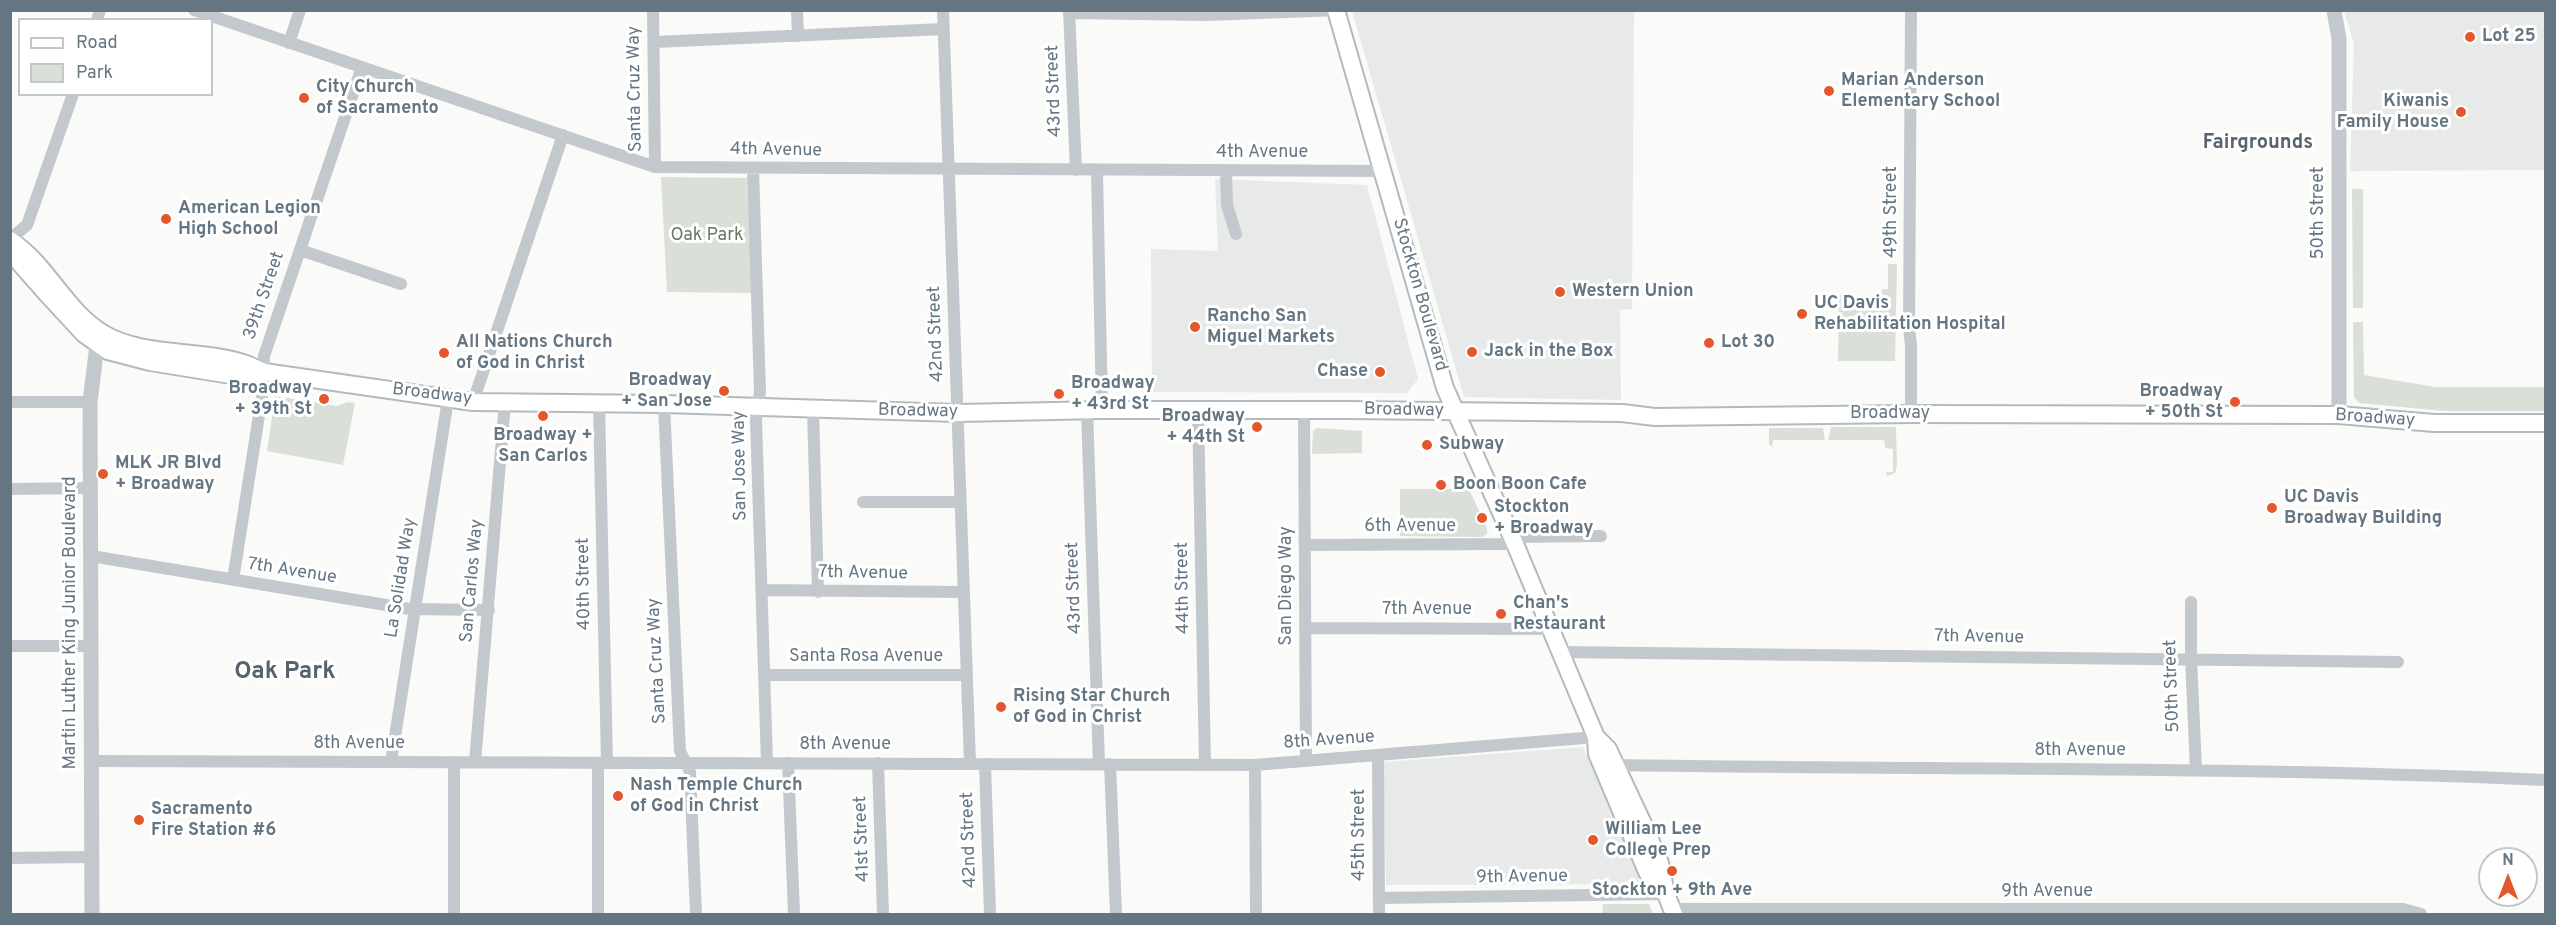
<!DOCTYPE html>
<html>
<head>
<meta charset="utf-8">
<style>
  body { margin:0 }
  #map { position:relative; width:2556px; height:925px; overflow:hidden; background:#fafaf8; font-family:Overpass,sans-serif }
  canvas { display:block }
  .frame { position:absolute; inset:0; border:12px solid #657683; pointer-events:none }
  .legend { position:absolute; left:18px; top:18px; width:195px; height:78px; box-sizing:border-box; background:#fff; border:2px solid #c1c8cd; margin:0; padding:8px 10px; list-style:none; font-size:18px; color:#657683 }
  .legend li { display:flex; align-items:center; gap:12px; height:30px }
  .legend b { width:30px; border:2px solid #c1c8cd }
  .north { position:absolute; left:2478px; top:847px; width:60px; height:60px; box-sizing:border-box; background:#fff; border:2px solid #c1c8cd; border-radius:50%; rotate:0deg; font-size:16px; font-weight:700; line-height:24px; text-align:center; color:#657683 }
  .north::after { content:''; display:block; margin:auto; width:21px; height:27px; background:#e4572e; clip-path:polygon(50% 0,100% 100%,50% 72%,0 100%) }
</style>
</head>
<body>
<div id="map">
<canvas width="2556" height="925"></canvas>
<div class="frame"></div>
<ul class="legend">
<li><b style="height:8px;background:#fff"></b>Road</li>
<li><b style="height:16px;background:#dadfd7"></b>Park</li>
</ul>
<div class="north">N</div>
</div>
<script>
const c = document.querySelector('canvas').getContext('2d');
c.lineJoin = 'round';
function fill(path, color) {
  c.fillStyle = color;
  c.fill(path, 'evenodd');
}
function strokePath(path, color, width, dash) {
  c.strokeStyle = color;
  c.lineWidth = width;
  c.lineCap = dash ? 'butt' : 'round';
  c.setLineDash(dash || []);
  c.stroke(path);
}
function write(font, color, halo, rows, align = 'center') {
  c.font = font + ' Overpass,sans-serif';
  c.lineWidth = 6;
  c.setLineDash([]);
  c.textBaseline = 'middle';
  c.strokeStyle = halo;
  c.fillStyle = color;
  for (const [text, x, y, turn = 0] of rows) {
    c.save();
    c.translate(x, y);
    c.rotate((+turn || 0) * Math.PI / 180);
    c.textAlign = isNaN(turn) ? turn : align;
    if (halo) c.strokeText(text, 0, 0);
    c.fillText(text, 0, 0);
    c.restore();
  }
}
fill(new Path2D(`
  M1352 11H1634L1632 309 1620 310 1621 400 1464 397Z
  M2344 11H2545V170L2350 171 2354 44Z
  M1215 179 1367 185 1418 379 1407 393 1152 392 1151 249 1218 251Z
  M1583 747 1641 884 1386 885 1383 762Z`), '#e8e9e9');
fill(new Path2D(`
  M661 177 747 178 752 293 667 292Z
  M2352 189H2363V308H2353Z
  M1888 264H1897L1895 361H1838L1839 295 1881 296 1882 289H1888Z
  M2353 322H2363L2364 375 2435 387H2545V411H2444L2359 403 2354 397Z
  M275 396 337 406 348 402 355 403 343 465 267 451Z
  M1831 427H1896L1897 465 1895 473 1887 476 1886 472H1893V449L1885 448 1884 440H1828Z
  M1317 428 1362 431V453L1312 454 1313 431Z
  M1769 428H1823L1825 440H1773L1772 447 1769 444Z
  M1400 489H1469L1487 528V534L1482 537 1400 536Z
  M1603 904H1649L1653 914H1602Z`), '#dadfd7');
const secondary = new Path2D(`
  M1336 10 1445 388 1515 544 1596 737 1597 754 1647 872 1666 894
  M10 240C48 265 65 311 104 334 143 357 200 349 243 363 250 365 257 369 264 372L473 402 664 404 958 413 1102 410H1348L1622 413 1655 417 1911 414 2339 415 2434 423H2546
  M10 242 17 260 46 293 84 334 108 351 150 362 243 377 264 372
  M1596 737 1608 749 1645 828 1660 863 1666 894 1674 914`);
strokePath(secondary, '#b3babf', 20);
strokePath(new Path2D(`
  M194 10 655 167 1383 171
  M653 10 655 167
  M797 10 798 36
  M943 10 970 763
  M1069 10 1076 170
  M1911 10 1909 329 1911 345V414
  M1069 13 1207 15 1339 10
  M97 20 100 10
  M655 42 943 29
  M289 43 300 10
  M753 169 760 391 756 420 767 763
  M1097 170 1102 410
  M1226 171 1227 205 1236 234
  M10 239 27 225 73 94
  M300 250 401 284
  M10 402H90
  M473 402 563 135
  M599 404 607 763
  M664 404 680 751 690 772 696 914
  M813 409 818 592
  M1087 410 1099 764
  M1198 410 1205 765
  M1304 410 1306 761
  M10 489 90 488
  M863 502H959
  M1510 537 1601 536
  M1305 545 1515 544
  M91 556 410 609 489 610
  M233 580 263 390 264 356 362 67
  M762 590 963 592
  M2191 602V658L2196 770
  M1305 628 1549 629
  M10 646H92
  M1559 652 2398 662
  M765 675H967
  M1378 756 1379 914
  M92 761 1255 765 1596 737
  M391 762 448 399
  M454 762V914
  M475 762 505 402
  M788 763 794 914
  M878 763 883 914
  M985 764 990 914
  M1110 764 1116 914
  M1255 765 1256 914
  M1615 765C1925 770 2235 766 2546 780
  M10 858 92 857
  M1379 898 1666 894
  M1672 909H2403L2421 914
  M598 914V763`), '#c3c8cc', 12);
strokePath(new Path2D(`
  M2334 10 2339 39V415
  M92 914 90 402 97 345 103 333`), '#c3c8cc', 15);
strokePath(secondary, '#fff', 16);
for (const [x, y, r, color] of [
  [2470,37,6,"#e4572e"],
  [1829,91,6,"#e4572e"],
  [304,98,6,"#e4572e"],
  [2461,112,6,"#e4572e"],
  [166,219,6,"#e4572e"],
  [1560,292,6,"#e4572e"],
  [1802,314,6,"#e4572e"],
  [1195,327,6,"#e4572e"],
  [1709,343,6,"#e4572e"],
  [1472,352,6,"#e4572e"],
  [444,353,6,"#e4572e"],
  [1380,372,6,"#e4572e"],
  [724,391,6,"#e4572e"],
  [1059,394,6,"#e4572e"],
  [324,399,6,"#e4572e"],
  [2235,402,6,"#e4572e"],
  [543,416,6,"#e4572e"],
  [1257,427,6,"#e4572e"],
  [1427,445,6,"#e4572e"],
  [103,474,6,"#e4572e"],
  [1441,485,6,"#e4572e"],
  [2272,508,6,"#e4572e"],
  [1482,518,6,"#e4572e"],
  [1501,614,6,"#e4572e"],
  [1001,707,6,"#e4572e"],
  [618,796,6,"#e4572e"],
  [139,820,6,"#e4572e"],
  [1593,840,6,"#e4572e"],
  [1672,871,6,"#e4572e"]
]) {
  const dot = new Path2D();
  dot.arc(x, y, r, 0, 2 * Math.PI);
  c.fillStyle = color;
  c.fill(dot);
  strokePath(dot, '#fff', 2);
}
write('bold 18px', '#657683', '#fff', [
  ["Lot 25",2482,37],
  ["Marian Anderson",1841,81],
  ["Elementary School",1841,102],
  ["City Church",316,88],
  ["of Sacramento",316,109],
  ["Kiwanis",2449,102,"right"],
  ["Family House",2449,123,"right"],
  ["American Legion",178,209],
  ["High School",178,230],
  ["Western Union",1572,292],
  ["UC Davis",1814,304],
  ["Rehabilitation Hospital",1814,325],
  ["Rancho San",1207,317],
  ["Miguel Markets",1207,338],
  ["All Nations Church",456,343],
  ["of God in Christ",456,364],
  ["Lot 30",1721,343],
  ["Jack in the Box",1484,352],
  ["Chase",1368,372,"right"],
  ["Broadway",712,381,"right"],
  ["+ San Jose",712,402,"right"],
  ["Broadway",1071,384],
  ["+ 43rd St",1071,405],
  ["Broadway",312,389,"right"],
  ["+ 39th St",312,410,"right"],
  ["Broadway",2223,392,"right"],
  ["+ 50th St",2223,413,"right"],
  ["Broadway",1245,417,"right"],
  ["+ 44th St",1245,438,"right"],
  ["Broadway +",543,436,"center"],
  ["San Carlos",543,457,"center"],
  ["Subway",1439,445],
  ["MLK JR Blvd",115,464],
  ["+ Broadway",115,485],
  ["Boon Boon Cafe",1453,485],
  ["UC Davis",2284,498],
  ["Broadway Building",2284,519],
  ["Stockton",1494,508],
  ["+ Broadway",1494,529],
  ["Chan's",1513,604],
  ["Restaurant",1513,625],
  ["Rising Star Church",1013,697],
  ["of God in Christ",1013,718],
  ["Nash Temple Church",630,786],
  ["of God in Christ",630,807],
  ["Sacramento",151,810],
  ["Fire Station #6",151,831],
  ["William Lee",1605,830],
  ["College Prep",1605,851],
  ["Stockton + 9th Ave",1672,891,"center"]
], 'left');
write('18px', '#657683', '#fff', [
  ["Santa Cruz Way",636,89,-91],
  ["43rd Street",1055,91,-92],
  ["4th Avenue",776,151,1],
  ["4th Avenue",1262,153],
  ["49th Street",1892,212,-90],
  ["50th Street",2319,213,-90],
  ["Stockton Boulevard",1419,295,74],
  ["39th Street",265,296,-71],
  ["42nd Street",937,334,-92],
  ["Broadway",432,395,7],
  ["Broadway",1404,411,1],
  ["Broadway",918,412,1],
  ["Broadway",1890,414],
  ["Broadway",2375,419,4],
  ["San Jose Way",741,466,-91],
  ["6th Avenue",1410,527],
  ["7th Avenue",292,572,9],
  ["7th Avenue",863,574,1],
  ["La Solidad Way",402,578,-81],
  ["San Carlos Way",473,581,-85],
  ["40th Street",585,584,-91],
  ["San Diego Way",1287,586,-90],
  ["43rd Street",1075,588,-92],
  ["44th Street",1184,588,-91],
  ["7th Avenue",1427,610],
  ["Martin Luther King Junior Boulevard",71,623,-90],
  ["7th Avenue",1979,638,1],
  ["Santa Rosa Avenue",866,657],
  ["Santa Cruz Way",658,661,-93],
  ["50th Street",2173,686,-92],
  ["8th Avenue",1329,741,-4],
  ["8th Avenue",359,744],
  ["8th Avenue",845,745],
  ["8th Avenue",2080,751],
  ["45th Street",1360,835,-90],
  ["41st Street",863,839,-92],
  ["42nd Street",970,840,-92],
  ["9th Avenue",1522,878,-1],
  ["9th Avenue",2047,892]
]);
write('18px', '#687a64', '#fff', [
  ["Oak Park",707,236]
]);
write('bold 20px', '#57646e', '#fff', [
  ["Fairgrounds",2258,144]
]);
write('bold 24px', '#57646e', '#fff', [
  ["Oak Park",285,673]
]);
</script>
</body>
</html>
